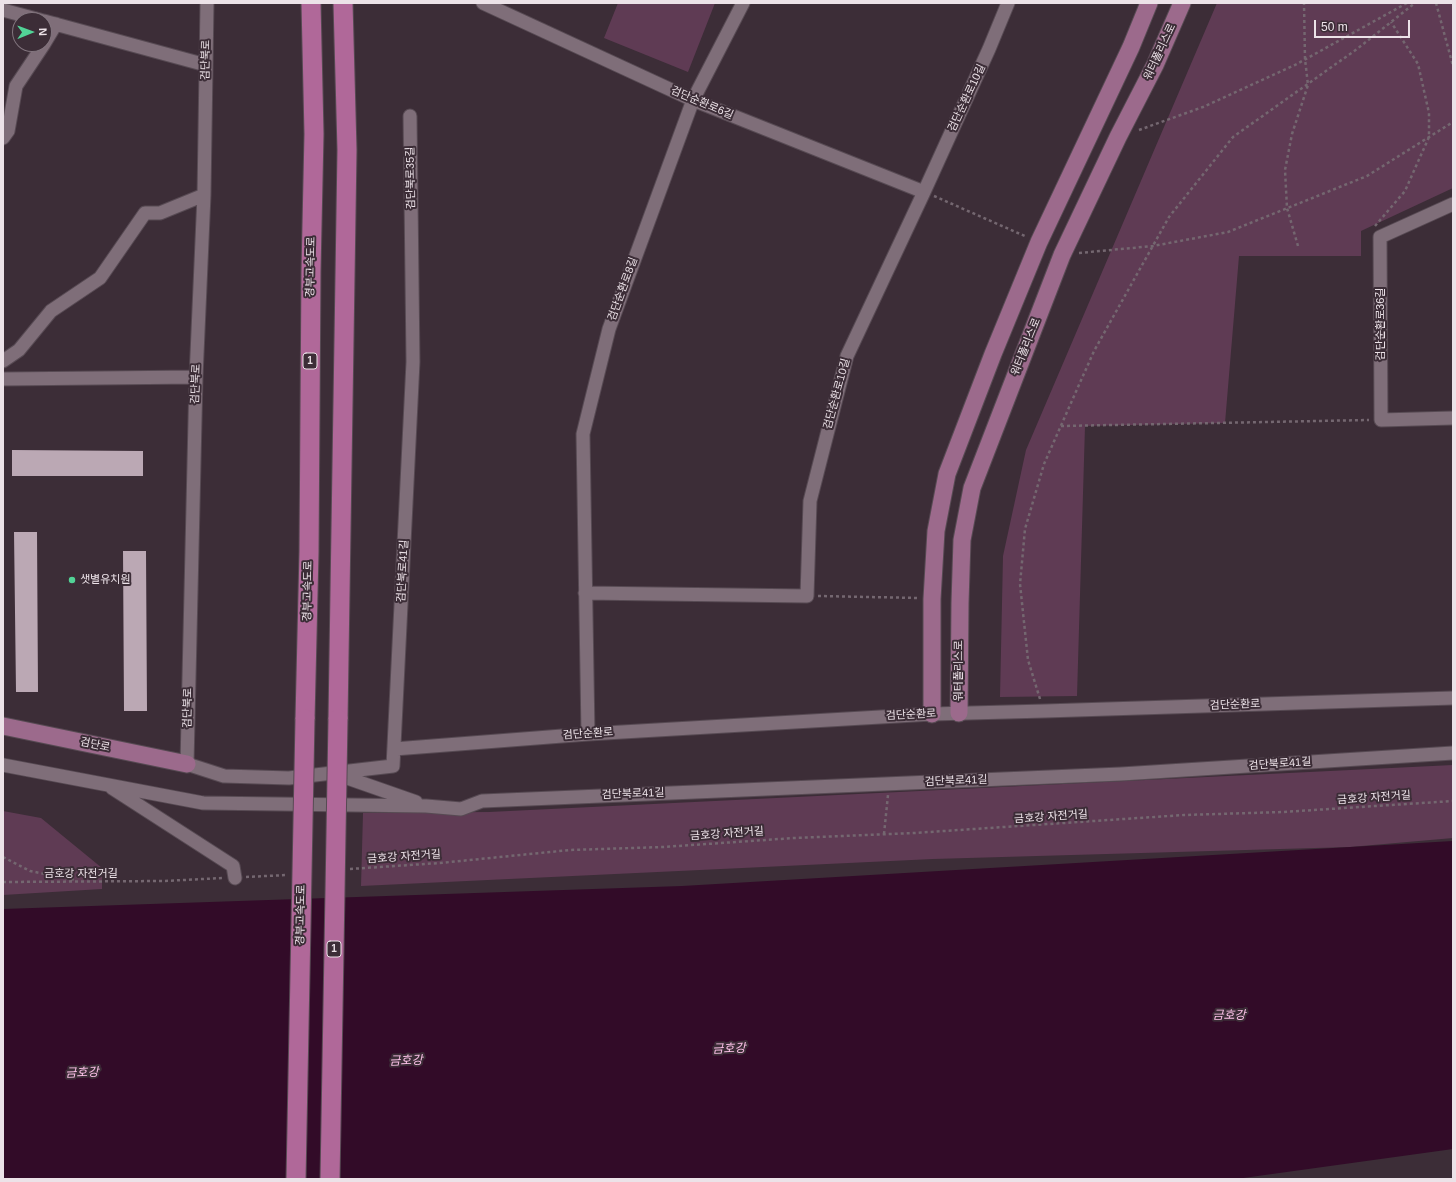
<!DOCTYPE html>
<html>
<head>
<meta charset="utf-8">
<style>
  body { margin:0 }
  #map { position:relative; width:1456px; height:1182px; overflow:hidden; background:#3c2d37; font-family:Helvetica,sans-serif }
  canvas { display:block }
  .frame { position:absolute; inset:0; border:4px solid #ece2e8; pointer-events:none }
  .north { position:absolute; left:12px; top:12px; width:40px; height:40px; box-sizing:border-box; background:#3c2d37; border:1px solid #82757e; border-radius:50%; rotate:89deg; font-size:11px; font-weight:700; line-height:16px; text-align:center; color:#ece2e8 }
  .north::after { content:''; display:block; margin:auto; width:14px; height:18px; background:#52d397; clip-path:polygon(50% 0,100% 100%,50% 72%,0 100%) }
  .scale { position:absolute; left:1314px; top:20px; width:96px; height:18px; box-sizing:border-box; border:2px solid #ece2e8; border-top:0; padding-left:5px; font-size:12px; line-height:14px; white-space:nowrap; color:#ece2e8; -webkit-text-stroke:3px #3c2d37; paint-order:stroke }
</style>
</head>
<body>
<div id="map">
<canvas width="1456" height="1182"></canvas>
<div class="frame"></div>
<div class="north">N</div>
<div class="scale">50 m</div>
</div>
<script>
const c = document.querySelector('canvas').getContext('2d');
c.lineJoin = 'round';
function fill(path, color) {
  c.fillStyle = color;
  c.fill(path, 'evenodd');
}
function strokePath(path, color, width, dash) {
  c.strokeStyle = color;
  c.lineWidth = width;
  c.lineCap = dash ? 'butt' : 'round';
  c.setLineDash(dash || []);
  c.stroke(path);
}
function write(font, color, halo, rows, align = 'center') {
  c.font = font + ' Helvetica,"Noto Sans KR",sans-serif';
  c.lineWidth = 4;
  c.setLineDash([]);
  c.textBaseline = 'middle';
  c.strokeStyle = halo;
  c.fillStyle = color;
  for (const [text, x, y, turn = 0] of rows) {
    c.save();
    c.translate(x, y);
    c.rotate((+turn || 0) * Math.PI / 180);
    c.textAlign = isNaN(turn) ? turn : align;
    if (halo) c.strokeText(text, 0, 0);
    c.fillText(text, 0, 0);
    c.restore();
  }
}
fill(new Path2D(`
  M618 3H715L688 72 604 38Z
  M1217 3H1453V188L1361 231V256H1239L1225 423 1085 426 1077 696 1000 697 1003 556 1026 450Z
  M1453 765V838L1350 847 933 859 361 886 363 813 489 812Z
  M3 811 41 818 102 868V889L3 895Z`), '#5f3b54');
fill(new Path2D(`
  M1453 841V1149L1236 1179H3V909L682 886Z`), '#320b28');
fill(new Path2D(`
  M12 450 143 451V476H12Z
  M14 532H37L38 692H16Z
  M123 551H146L147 711H124Z`), '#bba8b4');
const minor = new Path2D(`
  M207 3 204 195 196 377 187 764 224 776 289 778 393 766 413 362 410 116
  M483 3 693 100 924 192
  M3 10 40 20
  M44 21 206 65
  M44 44 56 24
  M3 138 8 131 16 86 44 44
  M1453 204 1380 237 1381 420 1453 418
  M3 361 19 350 51 311 100 278 145 213H160L204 195
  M3 379 196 377
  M585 593 807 596 810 501 847 356 924 192 989 49 1008 3
  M588 734 583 434 609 329 693 100 743 3
  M394 749 588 734 932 714 1045 711 1453 698
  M3 765 203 803 426 806 461 809 482 801 1121 774 1453 753
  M336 774 416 802
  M112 788 233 866 235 878`);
const major = new Path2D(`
  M959 713 960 603 962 540 972 488 1062 255 1118 137 1155 65 1182 3
  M932 714V599L936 531 947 474 993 354 1039 242 1131 47 1149 3
  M3 726 187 764`);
const highway = new Path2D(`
  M305 719 309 552 311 271 314 134 311 3
  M338 719 347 150 343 3`);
strokePath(minor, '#574a53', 15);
strokePath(major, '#574a53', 19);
strokePath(highway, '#574a53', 21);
strokePath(new Path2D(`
  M1436 3 1453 66
  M1139 130 1203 107 1295 65 1407 3
  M934 196 1027 237
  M1375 226 1405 191 1429 137V113L1418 64 1391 22
  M1298 246 1287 208 1285 170 1292 134 1308 85 1305 59 1304 3
  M1079 253 1153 246 1228 232 1367 176 1453 122
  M1061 426 1369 420
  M818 596 919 598
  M1040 699 1028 660 1020 584 1025 529 1044 464 1094 351 1169 217 1233 137 1357 49 1415 3
  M884 834 888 795
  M3 857 30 871 76 880
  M350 869 440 863 570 850 663 847 794 838 914 833 1184 815 1283 812 1453 801
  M246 877 287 875
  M3 882 164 881 223 878`), '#746770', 2.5, [3, 3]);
strokePath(minor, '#7f6e79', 13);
strokePath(major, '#9c6a8c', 17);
strokePath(highway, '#b06899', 19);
const highwayBridge = new Path2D(`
  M296 1179 305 719
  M330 1179 338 719`);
strokePath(highwayBridge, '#574a53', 21, []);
strokePath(highwayBridge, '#b06899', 19);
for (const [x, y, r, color] of [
  [72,580,4,"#52d397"]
]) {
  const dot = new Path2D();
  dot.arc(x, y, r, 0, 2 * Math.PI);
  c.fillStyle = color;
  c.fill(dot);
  strokePath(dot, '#3c2d37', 1.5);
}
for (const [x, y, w] of [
  [310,361,14],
  [334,949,14]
]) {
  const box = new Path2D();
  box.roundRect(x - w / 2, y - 8, w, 16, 3);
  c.fillStyle = '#3c2d37';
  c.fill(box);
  strokePath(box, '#ece2e8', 1);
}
write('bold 10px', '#ece2e8', null, [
  ["1",310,361],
  ["1",334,949]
]);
write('11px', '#ece2e8', '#3c2d37', [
  ["워터폴리스로",1160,52,-65],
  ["검단북로",206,60,-89],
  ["검단순환로10길",967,98,-65],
  ["검단순환로6길",702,103,23],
  ["검단북로35길",411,178,-91],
  ["경부고속도로",311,267,-89],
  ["검단순환로8길",623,289,-70],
  ["검단순환로36길",1381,324,-90],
  ["워터폴리스로",1026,347,-68],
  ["검단북로",196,384,-88],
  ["검단순환로10길",837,394,-75],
  ["검단북로41길",403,571,-87],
  ["경부고속도로",308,591,-89],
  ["워터폴리스로",959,671,-90],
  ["검단순환로",1235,705,-2],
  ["검단북로",188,708,-89],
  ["검단순환로",911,715,-3],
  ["검단순환로",588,734,-4],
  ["검단로",95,745,12],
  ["검단북로41길",1280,764,-4],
  ["검단북로41길",956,781,-2],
  ["검단북로41길",633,794,-2],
  ["금호강 자전거길",1374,798,-4],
  ["금호강 자전거길",1051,817,-4],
  ["금호강 자전거길",727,834,-4],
  ["금호강 자전거길",404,857,-4],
  ["금호강 자전거길",81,874],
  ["경부고속도로",301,915,-89]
]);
write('11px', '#ece2e8', '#3c2d37', [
  ["샛별유치원",80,580]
], 'left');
write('italic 12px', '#fbc0e7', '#3c2d37', [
  ["금호강",1229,1016],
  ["금호강",729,1049,-2],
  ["금호강",406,1061,-2],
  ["금호강",82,1073,-2]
]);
</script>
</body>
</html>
